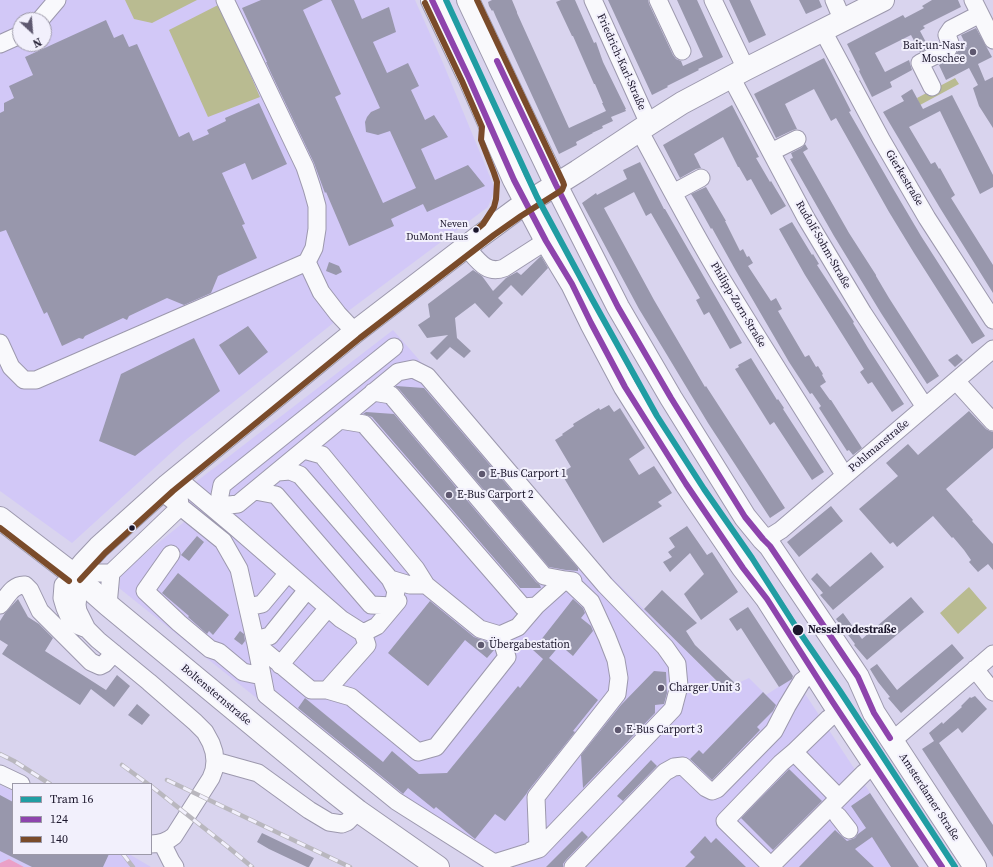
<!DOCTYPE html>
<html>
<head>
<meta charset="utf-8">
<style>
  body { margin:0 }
  #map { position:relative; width:993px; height:867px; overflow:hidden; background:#d9d4ee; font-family:"Source Serif 4",serif }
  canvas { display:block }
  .legend { position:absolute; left:12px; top:783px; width:140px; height:72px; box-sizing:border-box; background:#f2f0fc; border:1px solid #9c99a8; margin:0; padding:5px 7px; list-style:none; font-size:12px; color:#1b162b }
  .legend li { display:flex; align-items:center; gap:8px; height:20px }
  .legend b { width:20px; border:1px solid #9c99a8 }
  .north { position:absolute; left:12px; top:12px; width:40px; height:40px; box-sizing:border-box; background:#f2f0fc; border:1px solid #9c99a8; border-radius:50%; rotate:154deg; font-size:11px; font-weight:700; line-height:16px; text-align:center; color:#1b162b }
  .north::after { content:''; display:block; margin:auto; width:14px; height:18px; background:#5e586f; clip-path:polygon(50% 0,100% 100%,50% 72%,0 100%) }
</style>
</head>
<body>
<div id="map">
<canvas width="993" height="867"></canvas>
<ul class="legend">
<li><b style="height:5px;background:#209da3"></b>Tram 16</li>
<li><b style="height:5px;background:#8e44ad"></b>124</li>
<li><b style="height:5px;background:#7a4b2a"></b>140</li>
</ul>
<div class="north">N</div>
</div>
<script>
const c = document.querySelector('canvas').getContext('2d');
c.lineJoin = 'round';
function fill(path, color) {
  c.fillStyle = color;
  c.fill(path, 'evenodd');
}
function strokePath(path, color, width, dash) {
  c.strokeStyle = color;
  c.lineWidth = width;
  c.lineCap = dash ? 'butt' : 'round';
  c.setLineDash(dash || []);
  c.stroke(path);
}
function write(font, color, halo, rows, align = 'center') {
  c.font = font + ' "Source Serif 4",serif';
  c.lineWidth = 4;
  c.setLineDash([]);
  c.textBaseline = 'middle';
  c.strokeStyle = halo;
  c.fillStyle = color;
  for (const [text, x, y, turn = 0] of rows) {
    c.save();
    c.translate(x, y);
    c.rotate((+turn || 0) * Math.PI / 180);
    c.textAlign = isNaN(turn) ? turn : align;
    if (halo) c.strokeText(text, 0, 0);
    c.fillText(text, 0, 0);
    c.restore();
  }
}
fill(new Path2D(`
  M0 0H415L443 63 495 189 488 207 351 309 183 442 72 543 0 491ZM20 20H44V44H20Z
  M393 330 597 563 728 692 736 684 749 678 766 695 794 677 919 867H481L397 807 259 700 119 588 121 573 184 522 174 501 188 488Z
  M0 785 13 791V854H129L151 867H24L9 859 0 863Z`), '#d2c8f7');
fill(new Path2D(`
  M125 0H197L152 23 134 19Z
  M220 4 260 97 208 117 169 30Z
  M955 78 959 84 920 105 917 98Z
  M969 587 987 608 958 634 940 613Z`), '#b9bb91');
fill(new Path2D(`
  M9 859 24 867H0V863Z`), '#eaa0c7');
fill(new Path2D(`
  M261 0H323L303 10 341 94 335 97 383 203 416 188 390 131 378 135 366 132 365 122 367 117 371 112 380 108 331 0H354L362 19 389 7 396 32 373 42 387 73 408 63 419 86 411 90 425 120 434 115 448 137 421 149 435 180 468 165 485 186 427 212 423 204 391 219 394 226 349 246 326 192 325 193 322 185 314 163 271 73 266 62H267L242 8Z
  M492 0H512L517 12V13L569 128 606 111 602 103H603L595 84H594L573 36H572L556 2 561 0H575L594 43 596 42 603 62 626 109H625L626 111 611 117 613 121 602 126 603 128 592 133H593L576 142 577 145 559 154 496 17 493 10 492 11 489 6 488 2Z
  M608 0H648L649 4 673 55 676 59 681 61 683 66 703 57 677 0H697L723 57 698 69 699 70 667 86 668 87 652 95Z
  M729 0H750L766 35 749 43Z
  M799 0H819L822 7 806 14Z
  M932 0H958L961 7 923 26 925 28 920 31 929 48 920 52 911 35 875 53 885 72 909 60 912 70 890 82 892 87 872 97 859 71 860 70 847 44 903 15 905 18 924 8 922 6Z
  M106 20 114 38 123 34 129 47 137 44 179 137 189 132 193 141 209 134 207 130 226 121 225 118 259 103 287 164 252 180 245 163 222 173 245 224 242 225 257 258 218 276 211 293 184 305 167 298 129 316 127 320 123 318 85 336 83 339 79 338 62 346 47 312 44 314 6 230 0 232V113L4 111V103L14 98 9 86 33 75 25 57Z
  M976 28 992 57 978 64 985 81 993 77V128L979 106 973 88 978 85 969 68 946 80 939 65 952 58 958 51 967 47 961 35Z
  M824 58 851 111 849 112 891 185 921 236 985 336 972 344 914 253 889 212 836 118 831 121 814 89 785 104 797 129 793 130 776 138 754 94Z
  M912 89 923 109 952 95 993 175V187L980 194 940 111 909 127 931 164 935 162 939 169 940 168 955 195 951 198 993 265V293L940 208 883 112 904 101 901 96Z
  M732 105 759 157 756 158 770 182 771 181 786 206 771 215 751 179 747 181 739 167H738L723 137 694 154 701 168 696 169 680 178 663 145Z
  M805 144 808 149 803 152 849 233 876 275V276L889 298 939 376 927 384 881 313 834 236 790 159 793 158 791 153 801 148Z
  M640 162 664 209H665L742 343 730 349 709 312 704 315 696 300 700 298 651 213 646 216 634 192 604 208 654 300 705 387 706 386 785 508 770 518 708 423 664 350 639 309 582 203 596 193 597 195 627 179 623 170Z
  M706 187 726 221H725L740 251 743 249 747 257 749 256 753 263 748 266 771 301 776 298 782 309 778 311 805 357 809 355 816 367 818 366 823 374 822 375 826 382 820 386 830 400H831L862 448 853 455 849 450 847 451 819 408 821 406 812 393 810 394 789 362 736 271 712 228 711 229 696 202 691 194Z
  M792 222 812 255 813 254 819 264 817 265 854 322 853 323 868 348 904 404 892 412 872 382 868 384 860 372 864 369 805 275 779 229Z
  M541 256 548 268 522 296 511 285 498 298 503 303 489 318 475 303 455 318 457 338 471 351 464 358 450 347 437 360 430 353 448 335 427 338 418 325 430 317 428 304 473 270 482 276 493 291 506 278 517 272 521 275Z
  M329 262 339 266 342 272 336 275 326 271Z
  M248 326 268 352 239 375 219 345Z
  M194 338 220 391 135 456 99 441 121 374Z
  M957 354 963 360 955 367 948 360Z
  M751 358 777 400 778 399 784 408 783 409 824 472 812 480 774 422 770 425 735 369 739 367 738 365Z
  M396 386 424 388 578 568V571L566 570 549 567 399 389 396 387Z
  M609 405 614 412 620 408 645 448 629 459 639 475 654 466 672 493 658 502 662 506 603 543 561 473 571 467 555 440 563 435 562 434 574 426 573 424 599 408 600 410Z
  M969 411 986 429 990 431 993 432V448L946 489 973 520 972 521 993 544V570L988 564 978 572 969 562 971 560 964 550 953 537 952 538 933 516 897 547 893 542 890 544 859 509 898 476 886 463 908 444 918 455Z
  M366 412 394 414 536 582 540 585 541 588H520L372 417 363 414Z
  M831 506 843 521 799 557 787 542Z
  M687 526 707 555 712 552 738 592 701 620 684 594 704 574 690 553 670 572 663 562 672 557 668 552 675 547 669 538Z
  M197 536 204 542 189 561 181 555Z
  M871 552 884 567 833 610 820 595 823 593 811 579 817 573 830 587Z
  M178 573 229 615 213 635 209 631 207 634 188 617 189 616 162 593Z
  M662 590 697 623 686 631 695 645 736 684 728 692 644 609Z
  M911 597 924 612 867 660 854 645 855 644 836 619 843 613 862 639Z
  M18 599 28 617 39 624 53 638 45 651 106 690 117 675 130 686 114 707 91 689 80 705 2 654 8 645 0 640V621L5 613Z
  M573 599 583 608 585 613 581 618 591 626 593 631 573 656 560 645 549 658 598 700 573 731 575 732 528 791 527 793 505 821 495 814 475 839 436 807 434 809 408 788 403 794 402 793 298 708 305 698 383 762 392 751 419 774 447 773 518 686 520 688 543 659 533 650Z
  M430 601 474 637 488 642 493 646 494 650 487 658 465 640 428 686 388 653Z
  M748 607 793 676 792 679 779 687 741 628 737 631 729 619Z
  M240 631 244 634 245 641 242 645 234 639Z
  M952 644 964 658 901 713 888 698 890 697 878 682 873 674 870 669 877 664 897 690Z
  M654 671 666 672 667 693 664 704 655 705V713L583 788 581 755 621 705Z
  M763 692 776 705 773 711 757 727 760 730 712 780 690 759 699 750 703 754Z
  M975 696 987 709 962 733 958 728 939 743 993 825V857L922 749 934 741 929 733 942 722 943 724 962 707 961 706 970 697 971 698Z
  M137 704 150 715 142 725 128 715Z
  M651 760 657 766 623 801 617 796Z
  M789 769 822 801 773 850 741 818Z
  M870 793 919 867H891L872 837 855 849 874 867H799L835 830 847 841 855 838 858 834 866 828 851 806Z
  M0 795 13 802V854H109L103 867H32L0 851Z
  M582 831 588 837 566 860 563 864V867H546Z
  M262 833 314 858 309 867H307L269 849 257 842Z
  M705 836 711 843 716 838 746 867H685L695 857 690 852Z`), '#9897ac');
const minor = new Path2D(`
  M225 0 305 167 312 188 317 206V229L314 248 307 262 321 292 338 314 355 332
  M593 0 649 124
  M658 0 682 51
  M713 0 746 69
  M834 0 843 21
  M973 0 993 40
  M40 20 57 0
  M823 31 881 139 927 218 993 320
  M0 44 20 35
  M731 77 806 218 863 313 925 407
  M932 87 920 63 948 49 950 43 947 35 951 29 980 14
  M639 130C666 180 692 230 721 278 760 342 800 405 840 468L846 474
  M771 152 797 139
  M673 193 701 178
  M466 247C477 259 486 275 504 268L546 241
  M0 343 11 367 24 380H36L307 262
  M956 381 993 422
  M373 392 391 395 544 576 565 580 572 584 591 602 607 637 616 660 619 678 617 694 536 797 538 848 532 850
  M340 420 364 424 523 607 536 606
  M304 450 322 455 416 569 426 585
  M278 472 290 471 300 475 390 579 410 585H426L480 629 500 635 518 627 536 606 565 580 573 581
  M161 491 223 541 239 569 256 644 311 690H327L367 645 363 633 341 619 233 525 177 478
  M255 491 276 495 371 605 393 606 396 591 390 579
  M220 506V495L222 485 394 347
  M212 507 238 504 398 372 413 369 427 376 605 585 665 647 677 664 679 686 673 709 539 849 494 863
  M763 539 773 535 781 530 993 349
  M171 554 145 591 179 623 210 649 219 652 243 672 262 676
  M111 573H93L74 575 63 585 62 598 65 608 69 617 79 626 87 629 98 640 149 682 195 722 205 732 211 743 214 752 215 761 214 770 211 778 174 836C167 842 160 844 151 844
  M74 575 78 596 77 605 78 611 86 627
  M0 605C7 597 13 584 25 585L30 590 40 611 91 662 100 666 104 664 114 653
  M108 605 111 573 180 507 179 495
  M248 607 262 604 288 573
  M363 633 377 626 398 601
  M255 640 270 636 307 590
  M256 644 266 695 396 801 494 863
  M280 665 328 608
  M975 669 993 692
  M327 690 351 697 418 752 436 747 507 657 500 635
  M839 711 828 719 794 752 781 763 725 821 771 866 864 773 875 765
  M892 741 993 654
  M794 752 839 798
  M215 761 258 773 309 810 329 822 342 824 347 822 358 811
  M0 774 21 784
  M838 816 849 830
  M162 843 171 861 175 867
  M573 867 665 772 674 767 683 766 706 788 712 791 717 789 774 731 787 706 802 681 814 672`);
const major = new Path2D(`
  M432 0 469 78 514 180 546 241 572 284 591 323 625 387 686 484 743 568 767 599 832 701 942 867
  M468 0 519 108 556 185 618 307 671 398 745 517 763 539 770 546 858 677 874 713 975 867
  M0 518 74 575 108 605 334 792 358 811 438 867
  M74 575 84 563 99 547 168 485 355 332 475 240 517 209 578 171 649 124 682 103 746 69 883 0`);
strokePath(minor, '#9c98ad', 19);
strokePath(major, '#9c98ad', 24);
strokePath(minor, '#f9f9fc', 17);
strokePath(major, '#f9f9fc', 22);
const rail = new Path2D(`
  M0 754 14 761 50 784
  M122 765 148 784
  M167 780 350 867
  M151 786 228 847 252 867
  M123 854 133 867`);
strokePath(rail, '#b9b7be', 4.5);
strokePath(rail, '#f2f0fc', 3, [9]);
strokePath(new Path2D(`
  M432 0 469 78 514 180 546 241 572 284 591 323 625 387 686 484 743 568 767 599 832 701 942 867
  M497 61 556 185 618 307 671 398 745 517 763 539 770 546 858 677 874 713 890 738`), '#8e44ad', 6);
strokePath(new Path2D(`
  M425 3 462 81 482 127 481 140 494 173 497 182 496 199 494 207 483 224 476 230
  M0 528 69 581
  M80 580 105 553 173 491 360 338 494 235 521 216 562 190 564 185 563 182 477 0`), '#7a4b2a', 6);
strokePath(new Path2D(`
  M446 0 537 197 592 299 657 416 704 489 752 558 798 630 840 691 955 867`), '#209da3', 6);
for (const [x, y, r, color] of [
  [973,52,4,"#5e586f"],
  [476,230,3.5,"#1b162b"],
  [482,474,4,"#5e586f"],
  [449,495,4,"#5e586f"],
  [132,528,3.5,"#1b162b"],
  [798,630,6,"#1b162b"],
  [481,645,4,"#5e586f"],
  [661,688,4,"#5e586f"],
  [618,730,4,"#5e586f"]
]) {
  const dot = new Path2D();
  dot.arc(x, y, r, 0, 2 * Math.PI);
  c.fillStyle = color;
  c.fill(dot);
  strokePath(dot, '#f2f0fc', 1.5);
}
write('10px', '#1b162b', '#f2f0fc', [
  ["Neven",468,224],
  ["DuMont Haus",468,237]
], 'right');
write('11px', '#1b162b', '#f2f0fc', [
  ["Bait-un-Nasr",965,46,"right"],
  ["Moschee",965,59,"right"],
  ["E-Bus Carport 1",490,474],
  ["E-Bus Carport 2",457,495],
  ["Übergabestation",489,645],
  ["Charger Unit 3",669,688],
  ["E-Bus Carport 3",626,730]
], 'left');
write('11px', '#1b162b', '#f2f0fc', [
  ["Friedrich-Karl-Straße",621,62,66],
  ["Gierkestraße",904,178,59],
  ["Rudolf-Sohm-Straße",823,245,60],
  ["Philipp-Zorn-Straße",738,305,59],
  ["Pohlmanstraße",879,446,-40],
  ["Boltensternstraße",216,695,40],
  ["Amsterdamer Straße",929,797,57]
]);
write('bold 11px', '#1b162b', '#f2f0fc', [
  ["Nesselrodestraße",808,630]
], 'left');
</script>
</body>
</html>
